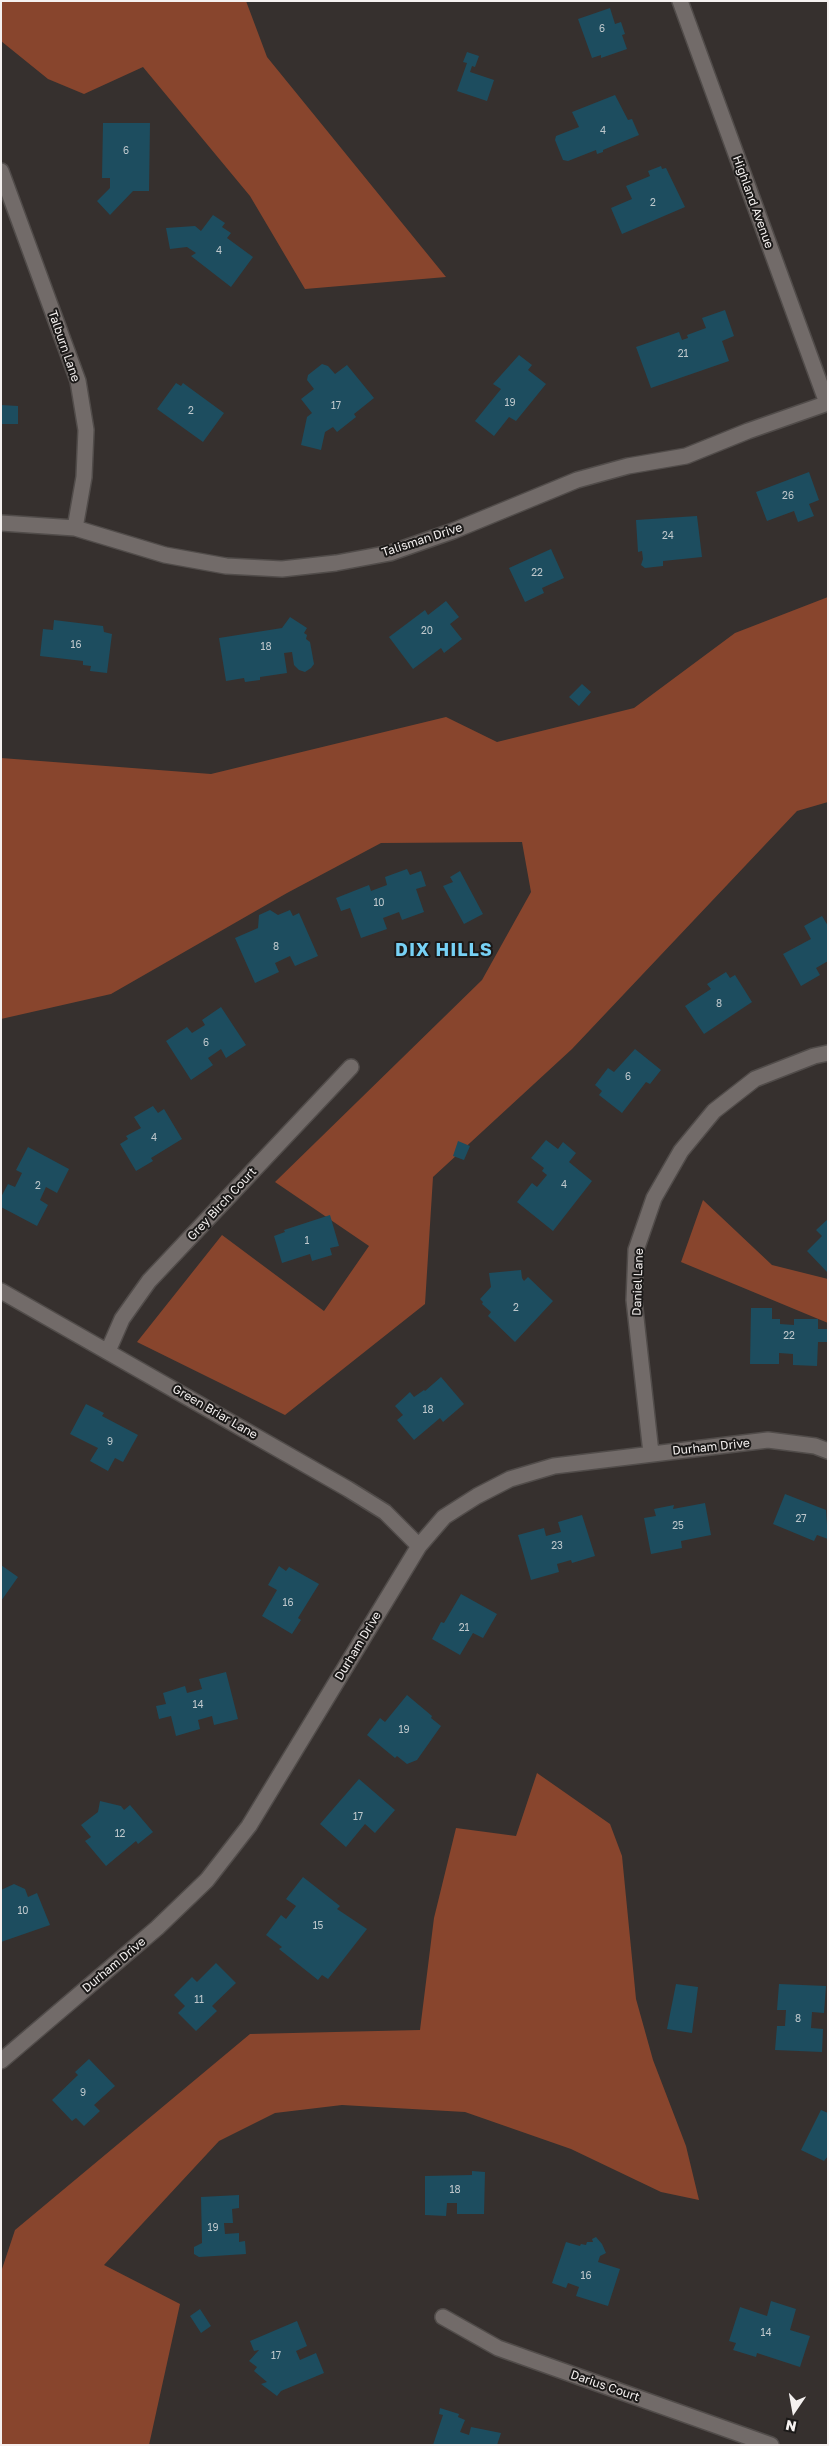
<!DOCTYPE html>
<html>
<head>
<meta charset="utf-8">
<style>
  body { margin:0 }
  #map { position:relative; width:829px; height:2446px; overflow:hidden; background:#36302e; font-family:"Golos Text",sans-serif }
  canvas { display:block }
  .frame { position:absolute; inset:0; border:2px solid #f5f1f0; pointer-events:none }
  .north { position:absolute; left:769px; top:2386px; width:50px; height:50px; -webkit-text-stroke:4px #1b1918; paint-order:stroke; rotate:192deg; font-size:14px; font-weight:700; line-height:20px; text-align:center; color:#f5f1f0 }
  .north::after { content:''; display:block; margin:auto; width:18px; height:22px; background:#f5f1f0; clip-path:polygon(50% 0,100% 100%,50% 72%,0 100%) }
</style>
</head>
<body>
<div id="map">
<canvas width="829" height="2446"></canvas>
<div class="frame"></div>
<div class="north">N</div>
</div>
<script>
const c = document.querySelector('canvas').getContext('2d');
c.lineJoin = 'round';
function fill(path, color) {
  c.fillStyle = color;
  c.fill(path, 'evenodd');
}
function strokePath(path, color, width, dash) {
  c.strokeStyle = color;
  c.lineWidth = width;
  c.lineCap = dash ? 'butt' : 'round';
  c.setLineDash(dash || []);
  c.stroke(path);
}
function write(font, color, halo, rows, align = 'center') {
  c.font = font + ' "Golos Text",sans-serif';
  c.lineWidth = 4;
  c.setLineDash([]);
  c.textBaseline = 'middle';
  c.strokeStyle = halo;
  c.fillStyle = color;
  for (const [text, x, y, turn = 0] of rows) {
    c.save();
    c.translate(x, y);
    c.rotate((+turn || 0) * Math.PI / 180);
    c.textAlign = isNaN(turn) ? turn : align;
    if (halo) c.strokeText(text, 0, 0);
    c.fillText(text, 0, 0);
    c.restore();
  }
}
fill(new Path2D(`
  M1 1H246L267 57 446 277 305 289 250 196 143 67 84 94 48 79 1 41Z
  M828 597V802L797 811 572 1049 433 1177 425 1304 285 1415 137 1342 222 1235 324 1311 369 1246 275 1182 482 980 531 892 522 842 381 843 287 893 111 994 1 1019V758L211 774 446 717 497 742 634 708 735 633Z
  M703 1200 772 1265 828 1279V1323L681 1262Z
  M537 1773 610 1824 622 1856 636 1999 653 2060 686 2146 699 2200 661 2192 571 2149 465 2112 342 2105 275 2113 219 2141 104 2265 180 2304 149 2445H1V2272L15 2230 250 2034 420 2030 434 1918 456 1828 516 1836Z`), '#88452d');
fill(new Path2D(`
  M610 8 615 24 621 22 625 34 622 35 627 49 601 58V55L592 58 578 19Z
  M467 52 479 56 475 67 472 66 470 72 494 80 487 101 457 91 467 63 463 62Z
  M615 95 628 120 632 119 639 135 603 150V152L597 154 596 150 568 161 563 160 555 140 556 136 579 127 572 112Z
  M103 123H150L149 191H133L110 215 97 201 110 188V178H102Z
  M661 166 662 169 666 168 685 207 622 234 611 208 632 199 626 186 650 176 648 171Z
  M213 215 225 223 222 227 231 233 227 238 253 257 231 287 191 256 196 253 187 247 170 249 166 228 195 226 201 231Z
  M725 310 734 336 722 341 729 361 651 388 636 347 679 332 682 340 688 338 687 335 706 328 702 318Z
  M519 355 532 365 528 370 546 384 516 421 509 417 494 436 475 421 501 389 493 384Z
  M322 364 328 366 335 374 347 365 374 398 354 414 356 417 337 432 333 427 325 432 321 450 301 445 307 417 312 413 301 399 314 389 307 380 308 375Z
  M176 383 181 386 183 383 224 413 203 442 157 409Z
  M1 405 18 406V424H1Z
  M809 472 819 500 809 504 814 516 798 522 794 511 767 521 756 492Z
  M697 516 702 557 663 561V566L645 568 641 565 643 559 642 551 638 552 636 520Z
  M551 549 564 578 542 588 544 593 525 602 509 568Z
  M446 601 459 617 450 624 462 639 444 653 441 648 413 669 389 637 425 610 428 615Z
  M290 617 307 628 304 633 307 635 306 639 310 642 314 664 311 668 305 672 299 670 294 665 292 652 284 653 287 673 260 677V680L245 682 244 678 226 681 219 638 282 628Z
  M54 620 103 626 104 632 112 634 107 673 90 671 91 666 83 665V661L40 656 43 629 53 630Z
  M582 684 591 692 579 706 569 697Z
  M407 869 410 875 421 871 426 886 416 889 424 912 402 920 399 912 383 918 387 929 361 938 350 908 341 911 336 898 369 885 371 891 387 885 385 877Z
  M460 871 483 914 464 924 443 886 453 882 450 877Z
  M270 910 278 915 290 910 293 916 299 913 318 956 295 966 290 956 275 963 279 972 255 983 235 938 258 928 259 915Z
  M822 916 828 926V961L816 968 820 975 801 986 783 954 811 939 804 926Z
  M726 972 730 978 735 975 752 1002 704 1034 685 1006 711 989 707 984Z
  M221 1007 246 1045 226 1058 221 1049 208 1058 213 1065 191 1080 166 1041 187 1027 192 1033 205 1025 202 1020Z
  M635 1049 661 1070 650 1084 646 1082 622 1113 599 1095 602 1091 595 1085 608 1068 614 1072Z
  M153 1106 158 1113 164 1109 182 1139 151 1158 153 1161 136 1171 120 1144 128 1139 126 1136 141 1128 134 1117Z
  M546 1140 558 1149 563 1142 576 1153 569 1162 592 1181 553 1231 517 1202 532 1183 537 1187 547 1175 542 1171 544 1168 531 1158Z
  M458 1141 470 1146 464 1160 453 1156Z
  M28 1147 69 1169 57 1193 46 1187 40 1200 48 1205 37 1226 1 1207V1197L8 1184 15 1187 22 1173 16 1170Z
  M330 1215 339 1246 330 1248 332 1255 312 1261 310 1254 282 1263 274 1236 285 1232 284 1230Z
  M828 1219V1273L807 1251 822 1236 816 1230Z
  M521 1270 522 1278 524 1281 528 1277 553 1301 515 1342 488 1316 491 1312 482 1304 483 1302 480 1299 491 1287 489 1273Z
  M751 1308H772V1319H780V1324L794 1325V1319H818V1329H828V1342H818L817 1366 793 1365V1354L779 1353V1364H750Z
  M441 1377 464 1404 443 1422 440 1418 414 1440 397 1420 403 1415 395 1406 410 1392 414 1397 424 1390 425 1391Z
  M86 1404 104 1413 102 1416 138 1435 123 1462 115 1458 108 1471 90 1461 98 1448 70 1434Z
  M785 1494 826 1510 828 1539 817 1535 814 1541 773 1524Z
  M705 1503 711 1535 681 1541 682 1548 651 1554 644 1518 656 1516 654 1509 674 1505 673 1509Z
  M582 1515 595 1556 572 1563 571 1560 557 1564 559 1572 531 1580 518 1535 544 1528 546 1536 561 1532 558 1522Z
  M1 1565 18 1577 1 1601Z
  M279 1566 286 1571 289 1567 319 1584 298 1618 301 1620 292 1634 262 1616 277 1590 268 1585Z
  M461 1594 497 1614 483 1638 473 1633 460 1655 432 1639 441 1622 444 1623Z
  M226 1672 238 1719 214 1725 212 1716 198 1720 200 1729 176 1736 171 1716 159 1719 156 1706 166 1704 163 1693 185 1686 187 1693 202 1689 199 1679Z
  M407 1695 432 1716 431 1718 441 1726 417 1760 407 1764 397 1756 395 1758 367 1735 380 1718 385 1722Z
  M359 1779 395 1810 375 1833 365 1824 346 1847 320 1824Z
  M100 1801 121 1806 124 1810 130 1805 153 1832 138 1844 136 1841 106 1866 85 1841 91 1837 81 1825 98 1812Z
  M303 1877 340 1906 337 1909 367 1929 328 1979 322 1975 318 1980 279 1949 282 1947 266 1935 281 1915 286 1919 296 1906 286 1899Z
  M14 1884 25 1889 28 1897 37 1893 50 1925 1 1942V1890Z
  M216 1963 236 1983 212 2006 217 2011 196 2031 178 2013 185 2006 174 1995 192 1977 197 1982Z
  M676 1984 698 1987 692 2033 667 2029Z
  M779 1984 826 1986 824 2013 812 2012 811 2028 823 2029 822 2052 775 2050 777 2026H785L786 2010H777Z
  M89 2059 115 2086 94 2105 100 2111 84 2126 76 2118 72 2121 52 2100 78 2075 75 2072Z
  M821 2110 828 2113V2156L824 2161 801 2150Z
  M472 2171 485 2172 484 2214H457V2203H447L446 2216 425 2215V2176L472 2175Z
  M239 2195V2208L232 2209 233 2223H224L225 2234 239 2233V2242L245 2241 246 2254 199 2257 194 2254V2247L202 2243 201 2197Z
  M596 2237 602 2244 606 2253 600 2256 598 2262 620 2269 608 2306 576 2296 579 2287 568 2283 566 2288 552 2283 566 2242 580 2246 581 2244 586 2245 587 2242H593L592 2239Z
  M771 2301 796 2309 790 2330 810 2336 800 2367 757 2353 756 2357 733 2350 736 2343 729 2341 740 2307 767 2316Z
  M200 2309 211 2326 201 2333 190 2316Z
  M297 2321 307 2346 296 2351 300 2360 316 2353 324 2373 281 2391 277 2396 261 2384 267 2382 254 2371 257 2367 249 2361 259 2350 254 2351 250 2341Z
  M440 2408 459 2414 458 2417 465 2420 460 2432 469 2435 471 2427 501 2433 497 2445H433L443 2415 439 2414Z`), '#1d4d5f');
const street = new Path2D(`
  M680 1 827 403
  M1 171 78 381 86 430 84 477 75 528
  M1 523 75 528 165 555 226 566 282 569 336 563 390 553 453 531 577 480 628 466 686 456 748 431 828 403
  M1 1291 348 1489 385 1512 419 1546
  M108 1351 122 1319 149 1281 351 1067
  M651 1453 634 1300 636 1250 654 1198 681 1151 714 1111 755 1079 814 1056 828 1053
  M1 2061 157 1928 207 1880 249 1826 419 1546 444 1517 477 1496 510 1479 554 1466 768 1440 815 1446 828 1451
  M443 2317 498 2348 771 2445`);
strokePath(street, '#514c4a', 18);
strokePath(street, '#726b69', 15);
write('10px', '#bfc8cc', null, [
  ["6",602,29],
  ["4",603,131],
  ["6",126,151],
  ["2",653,203],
  ["4",219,251],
  ["21",683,354],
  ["19",510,403],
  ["17",336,406],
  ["2",191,411],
  ["26",788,496],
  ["24",668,536],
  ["22",537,573],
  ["20",427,631],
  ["16",76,645],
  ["18",266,647],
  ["10",379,903],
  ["8",276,947],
  ["8",719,1004],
  ["6",206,1043],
  ["6",628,1077],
  ["4",154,1138],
  ["4",564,1185],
  ["2",38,1186],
  ["1",307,1241],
  ["2",516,1308],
  ["22",789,1336],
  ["18",428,1410],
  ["9",110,1442],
  ["27",801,1519],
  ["25",678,1526],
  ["23",557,1546],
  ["16",288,1603],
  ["21",464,1628],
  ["14",198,1705],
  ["19",404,1730],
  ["17",358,1817],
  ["12",120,1834],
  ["10",23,1911],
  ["15",318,1926],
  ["11",199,2000],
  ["8",798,2019],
  ["9",83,2093],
  ["18",455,2190],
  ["19",213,2228],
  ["16",586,2276],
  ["14",766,2333],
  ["17",276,2356]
]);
write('12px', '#f5f1f0', '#1b1918', [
  ["Highland Avenue",753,202,70],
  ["Talburn Lane",64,346,71],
  ["Talisman Drive",422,540,-18],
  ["Grey Birch Court",222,1204,-47],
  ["Daniel Lane",638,1282,-88],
  ["Green Briar Lane",215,1412,30],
  ["Durham Drive",711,1447,-6],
  ["Durham Drive",358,1646,-59],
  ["Durham Drive",114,1965,-40],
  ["Darius Court",605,2386,19]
]);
c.letterSpacing = '1px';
write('bold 18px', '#77d1f5', '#1b1918', [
  ["DIX HILLS",444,950]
]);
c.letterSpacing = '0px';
</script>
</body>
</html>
